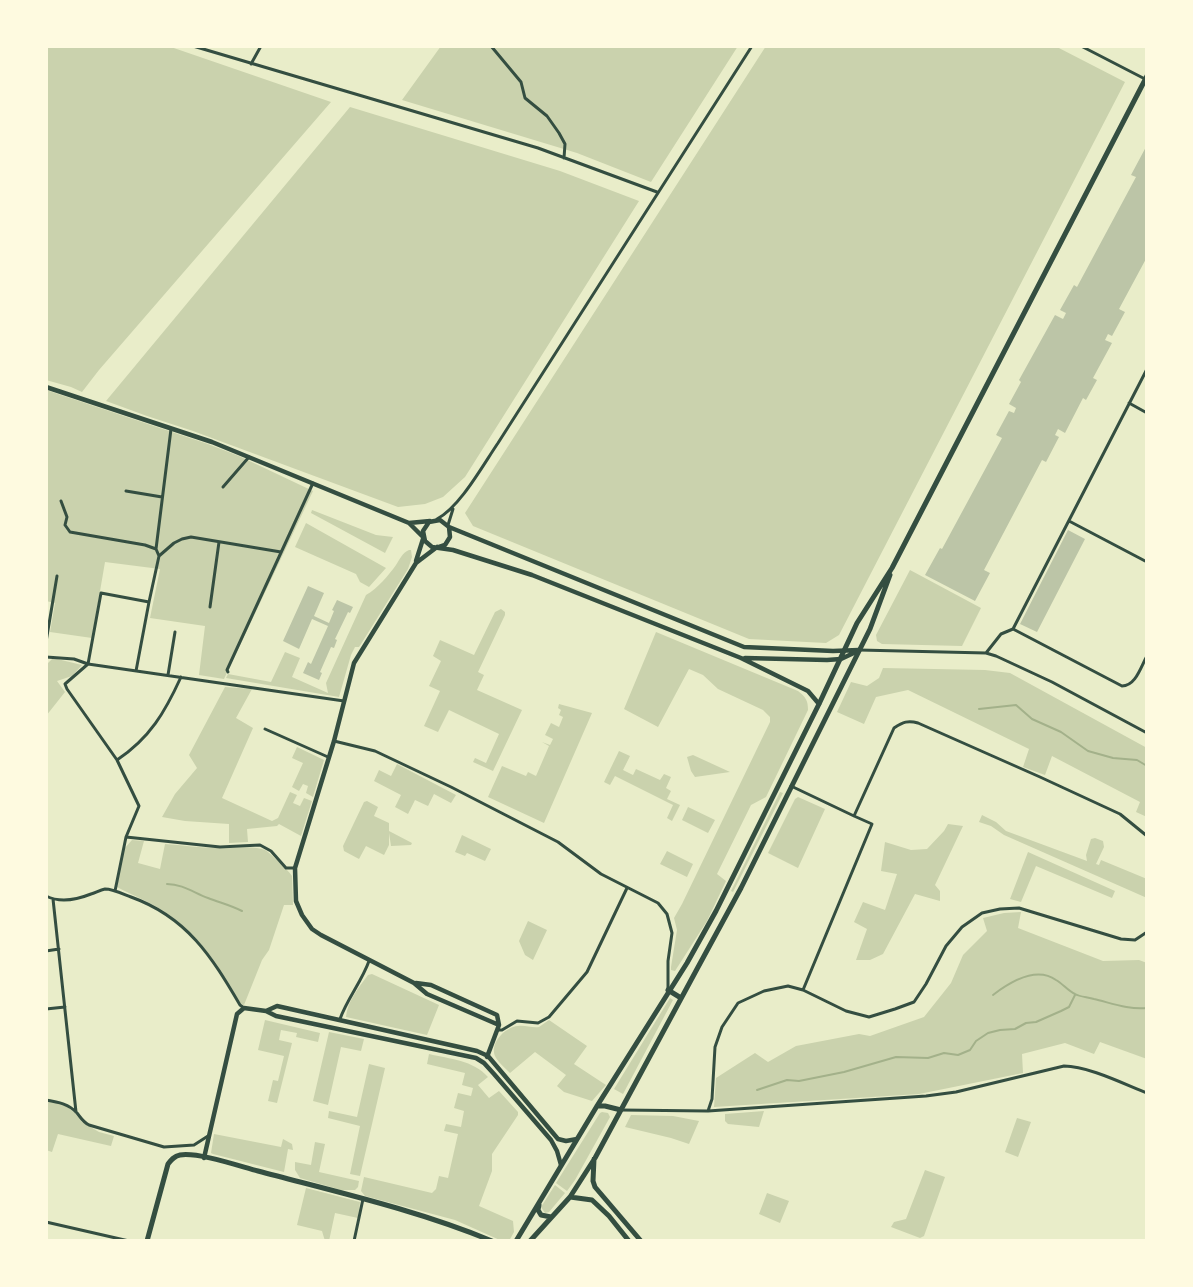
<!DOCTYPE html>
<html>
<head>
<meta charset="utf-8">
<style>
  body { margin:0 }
  #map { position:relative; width:1193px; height:1287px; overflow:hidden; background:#e9edc9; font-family:Bitter,serif }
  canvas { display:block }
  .frame { position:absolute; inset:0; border:48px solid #fefae0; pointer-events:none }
</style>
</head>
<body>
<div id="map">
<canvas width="1193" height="1287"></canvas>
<div class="frame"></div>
</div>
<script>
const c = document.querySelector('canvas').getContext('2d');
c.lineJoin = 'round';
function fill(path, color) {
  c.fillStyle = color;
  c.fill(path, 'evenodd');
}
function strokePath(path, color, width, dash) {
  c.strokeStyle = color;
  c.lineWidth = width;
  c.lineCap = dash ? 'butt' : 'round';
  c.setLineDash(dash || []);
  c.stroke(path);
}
fill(new Path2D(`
  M46 46H168L331 102 99 370 82 392 71 387 46 380Z
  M441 46H738L651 182 577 153 402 100Z
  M766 46H1055L1125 82 839 635 826 643 749 639 473 526 465 513Z
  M350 107 560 171 639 201 465 477 443 497 425 504 398 507 193 431 147 416 106 401Z
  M46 390 208 444 239 456 313 491 224 679 199 675 205 626 150 618 160 569 105 562 92 638 50 632 55 603 46 601Z
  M312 510 376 535 393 537 385 553 311 513Z
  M306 523 386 568 369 587 360 582 356 574 295 547Z
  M409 550H411L412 557 408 569 361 644 359 647H355L351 655 339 697 226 678 228 674 271 682 285 652 300 658 292 677 328 693 326 683 366 595C378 588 388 576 396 565 400 559 402 553 409 550Z
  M910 570 981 608 962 646 882 644 877 641 876 635Z
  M501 609 505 612V615L478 672 484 675 477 690 522 710 493 771 473 762 475 758 486 763 499 734 449 710 438 732 424 726 440 691 429 686 441 661 433 656 440 640 474 655 495 612Z
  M656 632 798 691C806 697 808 701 808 710L766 797 751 805 717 874 726 881 707 921 675 971 671 970V967L677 930 674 918 682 904 770 722V717L763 710 718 689 703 675 689 669 658 727 624 709Z
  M53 658 82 665 72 676 57 681 65 692 46 716V665Z
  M883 668 985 670 1010 673 1147 748V817L1136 812 1140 802 1052 756 1045 775 1023 767 1029 749 908 690 876 697 864 724 837 712 851 682 867 686 879 678Z
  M225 687 252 689 236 718 253 728 222 798 272 821 278 818 290 792 297 795 293 803 300 806 304 798 312 801 301 836 279 824 277 826 247 829 248 842 229 843V824L185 821 162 817 175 794 197 768 189 755Z
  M559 704 592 713 544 823 488 797 502 766 526 776 528 772 536 776 549 746 542 742 550 745 553 739 545 735 551 723 559 727 563 717 559 715 561 710 558 708Z
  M297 747 324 760 313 797 306 793 308 786 303 784 299 791 292 787 303 763 292 758Z
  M619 751 630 756 623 770 633 775 636 769 660 780 664 774 671 777 666 788 671 791 667 799 680 805 672 821 667 818 673 805 615 776 610 785 604 782Z
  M693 755 730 772 695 777 691 771 687 757Z
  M397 764 456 795 451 803 434 794 428 806 415 800 408 814 395 807 401 795 374 781 379 770 391 776Z
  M780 792 783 793 733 892 731 891Z
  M798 797 825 809 798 868 768 853 795 799Z
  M367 801 378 807 374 816 389 823V831L412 843 411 845 391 846 389 833V845L384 855 366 846 359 859 344 851 343 846 364 802Z
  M688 807 715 820 708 833 682 820Z
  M982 815 996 822 1006 831 1087 861 1086 855 1091 839 1095 838 1103 841 1104 847 1096 864 1099 865 1101 860 1147 879V898L1004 835 991 826 979 822Z
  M948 824 963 826 935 885 940 891V901L915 894 883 954 870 960H856L867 929 854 922 863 902 885 910 897 874 881 871 885 842 911 850 927 849 944 831Z
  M462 835 491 849 485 861 467 853 465 856 455 852Z
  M132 840 144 841 138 863 160 869 165 844C182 845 201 848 218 848 231 849 253 845 265 850 268 851 291 873 292 876L293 905H284L269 950 262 960 244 1005 241 1004C221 968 198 933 162 910 148 901 132 895 117 887L124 849Z
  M667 851 693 864 687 877 660 864Z
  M1028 852 1115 891 1112 898 1036 866 1021 902 1010 899Z
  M1021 912 1018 928 1103 961 1139 960 1147 963V1059L1100 1042 1094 1054 1065 1043 1022 1054 1023 1073 919 1094 714 1107 716 1078 755 1053 768 1062 796 1046 859 1034 870 1036 924 1017 951 983 963 955 987 931 983 918 1004 913Z
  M528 921 547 930 533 960 525 955 519 941Z
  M372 974 439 1005 427 1035 346 1017C347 1002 359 987 368 975Z
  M670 998 673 1000 623 1094 614 1089Z
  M265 1020 320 1033 318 1042 296 1037 297 1033 281 1030 279 1040 292 1043 277 1103 268 1101 273 1080 278 1081 284 1056 258 1050Z
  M549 1020 587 1046 574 1064 606 1085 592 1101 564 1092 557 1086 566 1075 535 1052 510 1073C505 1068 499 1063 496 1058 488 1044 505 1027 518 1026 525 1025 532 1028 539 1027Z
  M329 1032 364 1039 361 1051 341 1047 328 1105 313 1101Z
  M429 1054C450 1059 473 1060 488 1077L478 1085 489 1098 499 1091 518 1112V1115L492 1154V1171L479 1206 513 1221 514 1232 509 1241H502L455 1220 365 1196 361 1191 364 1177 432 1193 436 1189 439 1176 448 1178 458 1134 444 1131 446 1124 461 1127 464 1111 454 1108 458 1093 471 1096 473 1088 462 1085 465 1073 427 1064Z
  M369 1064 385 1068 360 1176 350 1174 360 1126 328 1118 329 1111 357 1117Z
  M46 1101 63 1104 74 1112 82 1122 99 1132 114 1136 111 1146 58 1134 52 1152 46 1150Z
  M764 1111 759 1127 728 1124 725 1121V1114Z
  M602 1112 608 1113 610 1117 575 1180 567 1191 556 1183 600 1113Z
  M631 1115 673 1116 699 1121 689 1144 671 1138 625 1127Z
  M1017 1118 1031 1122 1018 1157 1005 1152Z
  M214 1134 281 1147 283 1139 292 1144 293 1150 288 1149 284 1172 213 1154 211 1153Z
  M315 1142 325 1144 319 1172 359 1181 358 1187 355 1190H341L300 1178 295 1170V1162L311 1165Z
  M925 1170 945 1177 924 1236 920 1238 891 1227 894 1222 906 1219Z
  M555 1185 565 1193 549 1212 545 1213 541 1207Z
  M306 1188 360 1202 358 1218 335 1213 329 1241H325L322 1231 297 1225Z
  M767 1193 789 1201 780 1223 759 1214Z`), '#cad2ad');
strokePath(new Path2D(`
  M979 709 1016 705 1032 719 1061 732 1088 751 1113 758 1137 760 1147 766
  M167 884C183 884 194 893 208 898 221 903 230 905 242 911
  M993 995C1010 982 1036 966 1056 980 1063 984 1068 991 1075 994 1080 997 1088 997 1094 999 1111 1003 1129 1010 1147 1008
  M757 1090 787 1080 799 1081 844 1072 896 1057 928 1058 944 1053 958 1055 970 1050 976 1041 988 1033 1000 1030 1015 1029 1026 1023 1036 1022 1061 1011 1069 1007 1075 995`), '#a3b18a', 2);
fill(new Path2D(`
  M1147 145V257L1119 309 1125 312 1112 336 1108 334 1105 340 1112 343 1093 378 1097 380 1086 400 1083 398 1065 433 1058 429 1055 435 1059 437 1046 462 1042 460 984 570 990 573 975 601 925 575 940 548 942 549 1002 438 996 435 1009 411 1014 413 1016 408 1009 404 1021 382 1019 380 1055 315 1063 319 1066 313 1060 310 1074 285 1077 287 1136 177 1131 175Z
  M1068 530 1085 539 1037 632 1020 624Z
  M308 586 324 593 314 616 329 623 334 611 332 610 337 600 353 607 350 613 348 612 335 639 337 640 334 648 331 647 320 672 322 673 319 680 303 673 308 662 311 664 328 626 312 619 299 649 283 641Z`), '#bcc5a7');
strokePath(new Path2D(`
  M193 46 538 148 657 192
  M491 46 521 82 525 98 547 116 559 133 565 144 564 158
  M1081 46 1145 79
  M251 64 261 46
  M1129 403 1147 413
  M223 487 249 457
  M126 491 162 497
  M61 501 67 517 65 525 70 532 145 545 156 549
  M437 519C460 507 483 465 498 443L752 46
  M1069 521 1147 562
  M448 525 453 509
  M159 556 156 549 171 429
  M210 607 219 542
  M1013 629 1122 686C1136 686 1141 666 1147 656
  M46 642 57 576
  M859 650 986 653 996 656 1052 682 1147 733
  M986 653 1001 634 1013 629 1147 369
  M46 657 74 659 88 664 344 701
  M88 664 65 684 67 689 117 760 139 806 126 837 115 891
  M88 664 101 593 149 602
  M136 671 149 602 159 556 174 543 182 539 191 537 281 552
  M228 672 227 670 313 483
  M168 675 175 632
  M265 729 328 757
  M334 741 375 751 451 787 558 842 601 874 658 903 667 914 672 933 668 961V990
  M117 760C150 738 165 712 181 677
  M791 786 854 816 894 728C903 722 908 720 918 723L1040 777 1120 814 1147 836
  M126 837 220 847 260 845 271 851 286 868H295
  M46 896C60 903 76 900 91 894 95 893 100 890 105 889 113 889 123 894 131 897 187 917 212 957 240 1005L244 1008
  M53 899 76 1112
  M46 951 59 949
  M803 990 872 824 854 816
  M46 1009 65 1007
  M340 1019C347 999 362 981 369 961
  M497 1030H502L517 1021 538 1023 549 1017 587 972 627 888
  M46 1100C58 1102 69 1104 77 1113 81 1118 83 1122 89 1125L164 1147 194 1145 208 1136
  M621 1110 708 1111 926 1096 956 1092 1064 1066C1088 1066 1124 1084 1147 1093
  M708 1111 712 1099 715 1047 722 1027 738 1003 764 991 788 986 803 990 846 1011 869 1017 895 1009 914 1002 926 984 946 946 962 927 982 913 1000 909 1019 908 1121 939 1135 940 1147 932
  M46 1222 129 1241
  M354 1241 363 1199`), '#344e41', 3);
strokePath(new Path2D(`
  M46 387 212 442 409 523 422 536
  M409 523 430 521
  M449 527 744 647 833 651 859 650
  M437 547 416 563 354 663 334 741 295 868 296 901 302 915 312 929 321 935 414 983 427 994 499 1025
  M439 547 445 545 450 537 449 527 440 520 429 522 423 531 425 541 432 547 453 550 532 575 741 658 808 691 819 704
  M416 561 423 539
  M745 658 827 660 841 659 858 651
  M416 983 431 985 497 1015 499 1025 487 1057
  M266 1011 277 1006 477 1051 488 1056 558 1139 566 1141 577 1139
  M204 1158 237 1014 244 1008 266 1011 276 1016 476 1058 484 1063 494 1074 551 1140 557 1151 561 1165`), '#344e41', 4.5);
strokePath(new Path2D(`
  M668 990 681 998
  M597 1106H605L621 1110
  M594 1159 593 1181 595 1187 641 1241
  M570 1197 592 1200 609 1216 629 1241
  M539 1205 538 1210 541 1215 551 1217
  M147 1241 168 1164C171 1160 174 1156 180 1155 198 1152 239 1166 258 1171 337 1192 417 1210 492 1241
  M516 1241 597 1106 687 963 716 911 819 704 857 623 892 568 1147 76
  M530 1241 570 1197 595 1158 697 969 741 888 870 629 890 575`), '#344e41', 5);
</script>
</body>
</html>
